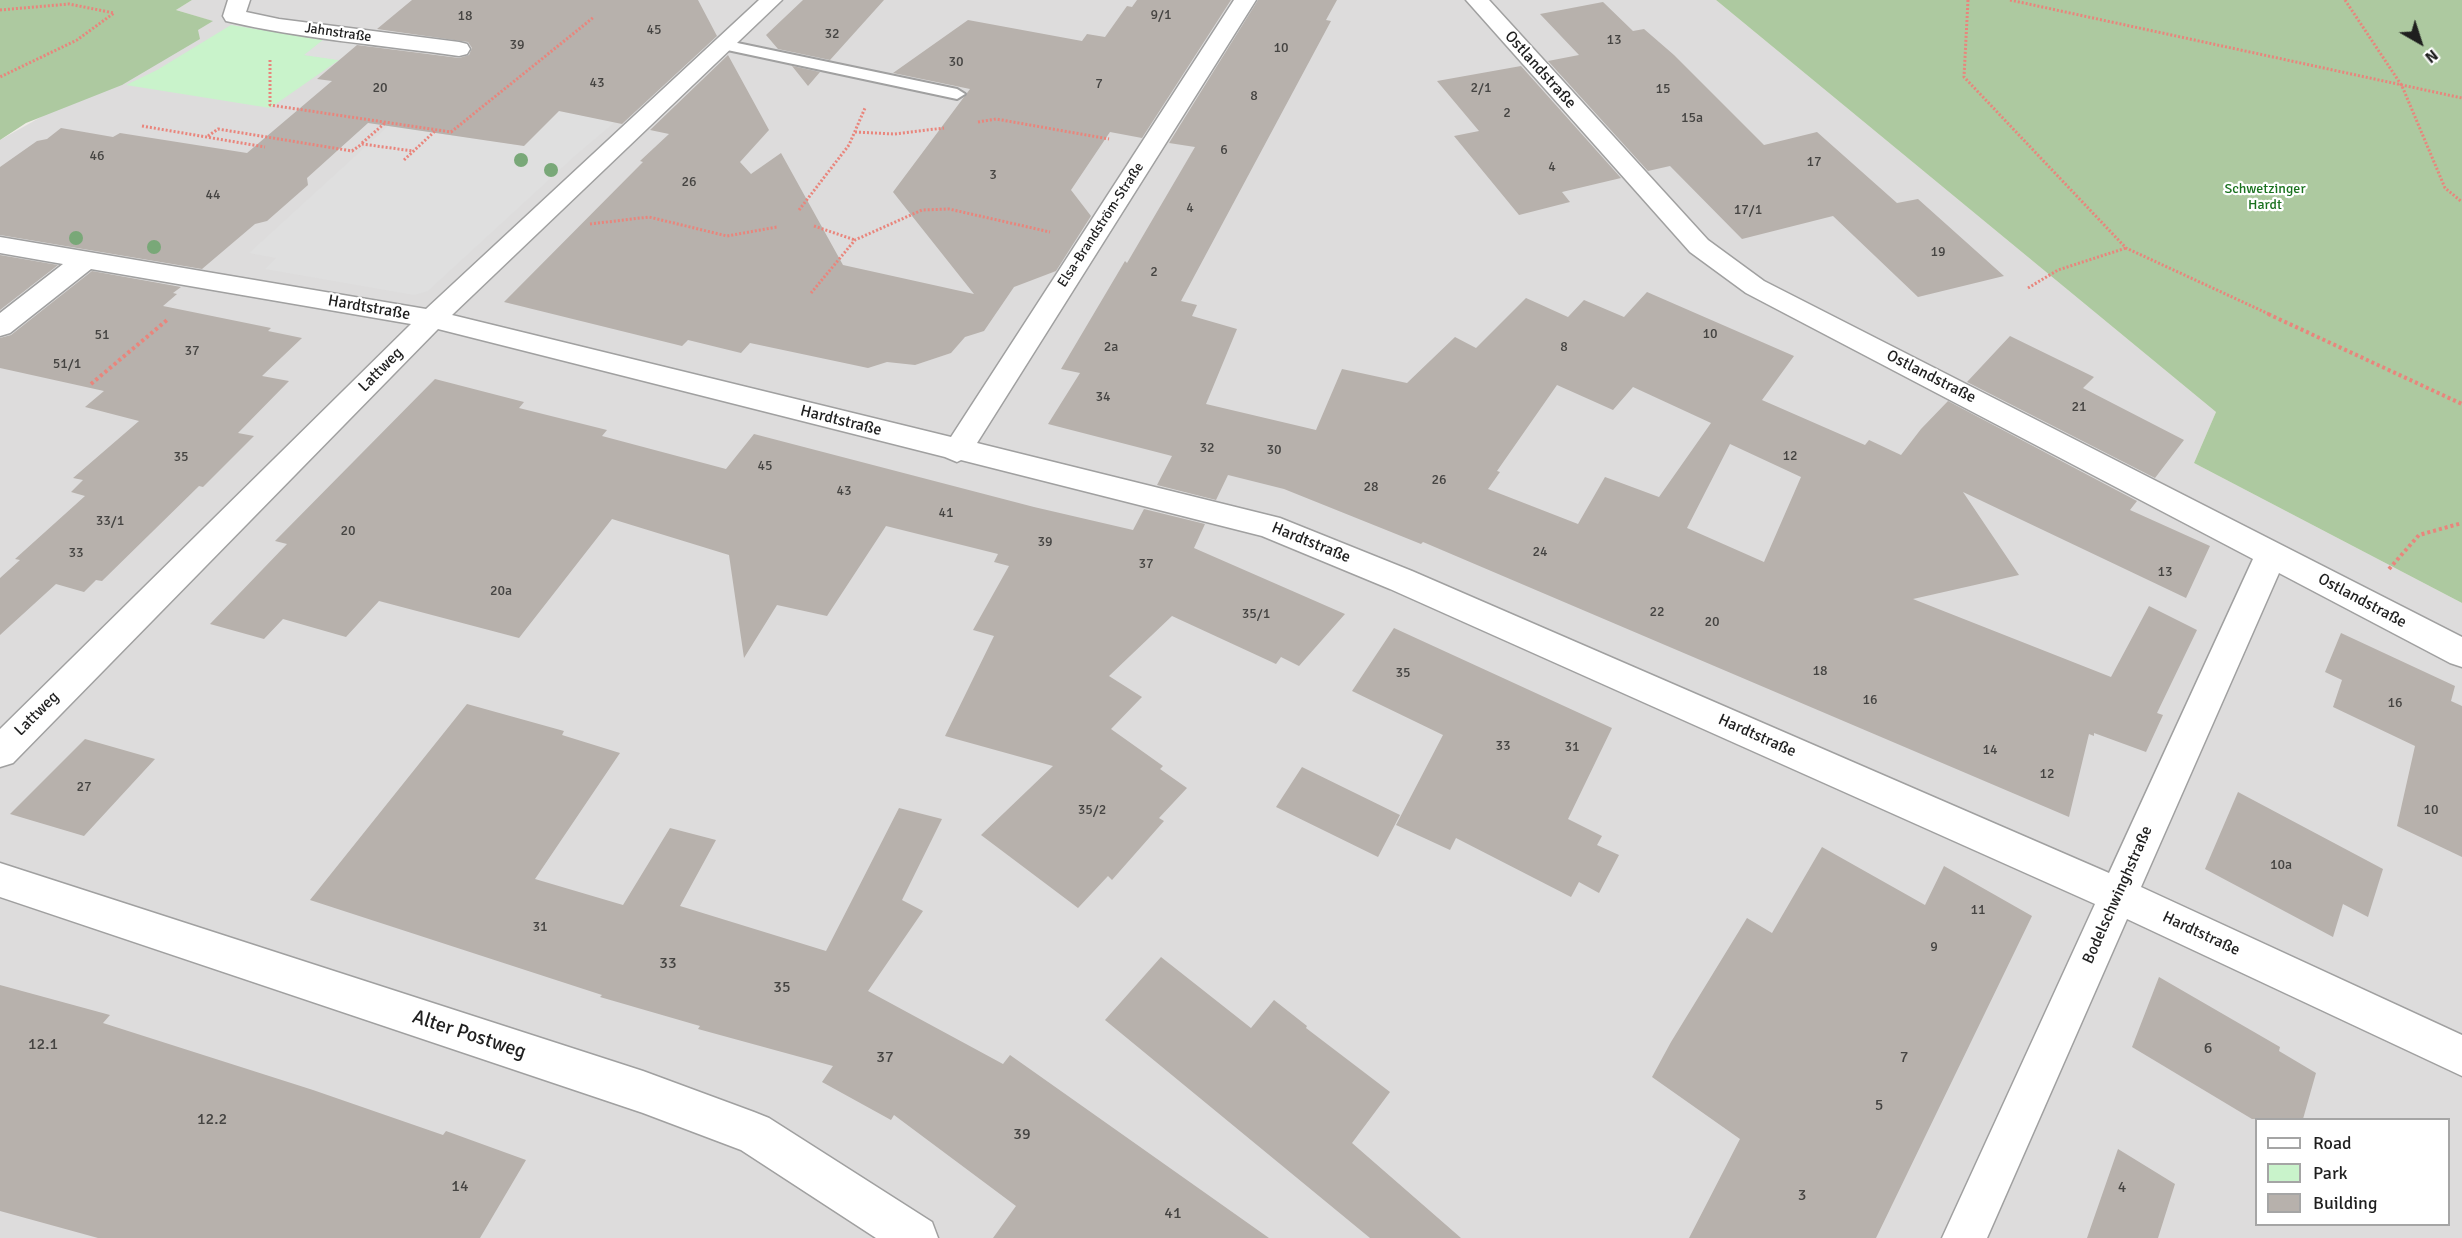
<!DOCTYPE html>
<html>
<head>
<meta charset="utf-8">
<style>
  body { margin:0 }
  #map { position:relative; width:2462px; height:1238px; overflow:hidden; background:#eeebe6; font-family:Signika,sans-serif }
  canvas { display:block }
  .legend { position:absolute; left:2255px; top:1118px; width:195px; height:108px; box-sizing:border-box; background:#fff; border:2px solid #a5a5a5; margin:0; padding:8px 10px; list-style:none; font-size:18px; color:#1f1f1f }
  .legend li { display:flex; align-items:center; gap:12px; height:30px }
  .legend b { width:30px; border:2px solid #a5a5a5 }
  .north { position:absolute; left:2390px; top:12px; width:60px; height:60px; -webkit-text-stroke:4px #fff; paint-order:stroke; rotate:141deg; font-size:16px; font-weight:700; line-height:24px; text-align:center; color:#1f1f1f }
  .north::after { content:''; display:block; margin:auto; width:21px; height:27px; background:#1f1f1f; clip-path:polygon(50% 0,100% 100%,50% 72%,0 100%) }
</style>
</head>
<body>
<div id="map">
<canvas width="2462" height="1238"></canvas>
<ul class="legend">
<li><b style="height:8px;background:#fff"></b>Road</li>
<li><b style="height:16px;background:#c9f3cb"></b>Park</li>
<li><b style="height:16px;background:#b7b1ac"></b>Building</li>
</ul>
<div class="north">N</div>
</div>
<script>
const c = document.querySelector('canvas').getContext('2d');
c.lineJoin = 'round';
function fill(path, color) {
  c.fillStyle = color;
  c.fill(path, 'evenodd');
}
function strokePath(path, color, width, dash) {
  c.strokeStyle = color;
  c.lineWidth = width;
  c.lineCap = dash ? 'butt' : 'round';
  c.setLineDash(dash || []);
  c.stroke(path);
}
function write(font, color, halo, rows, align = 'center') {
  c.font = font + ' Signika,sans-serif';
  c.lineWidth = 4.5;
  c.setLineDash([]);
  c.textBaseline = 'middle';
  c.strokeStyle = halo;
  c.fillStyle = color;
  for (const [text, x, y, turn = 0] of rows) {
    c.save();
    c.translate(x, y);
    c.rotate((+turn || 0) * Math.PI / 180);
    c.textAlign = isNaN(turn) ? turn : align;
    if (halo) c.strokeText(text, 0, 0);
    c.fillText(text, 0, 0);
    c.restore();
  }
}
fill(new Path2D(`
  M192 0H1716L2216 412 2194 463 2462 603V1238H0V140L212 21 176 10ZM2256 1120H2448V1224H2256Z`), '#dddcdc');
fill(new Path2D(`
  M0 0H192L176 10 213 21 198 30 200 39 122 85 26 123 0 140Z
  M1716 0H2462V603L2194 463 2216 412Z`), '#adc9a0');
fill(new Path2D(`
  M231 25 323 40 305 55 339 60 270 108 126 85 157 70Z`), '#c9f3cb');
fill(new Path2D(`
  M323 40 358 45 339 60 304 55Z
  M498 99 615 122 576 155 428 291 414 295 265 269 276 258 249 253 388 126 524 146 540 130Z`), '#dfdfdf');
fill(new Path2D(`
  M412 0H698L717 36 622 124 559 111 524 146 368 123 307 178 308 185 267 221 255 224 202 269 0 235V167L37 141 47 139 61 128 113 137 120 133 247 153 332 81 317 79 357 45 459 58 469 55 472 48 468 42 377 29Z
  M803 0H884L830 60 778 49 766 35Z
  M1137 0H1231L1142 138 1110 132 1071 190 1091 216 1056 271 1014 287 984 331 965 337 951 353 915 365 887 362 868 368 750 343 741 353 688 340 682 346 504 302 643 162 640 161 669 134 650 130 728 55 769 130 740 162 751 174 781 153 843 265 974 294 893 192 970 89 893 73 968 20 1082 41 1087 34 1105 37 1127 6 1132 7Z
  M1258 0H1337L1326 20 1331 21 1181 301 1197 305 1192 316 1237 329 1206 404 1316 430 1342 369 1407 383 1455 337 1476 348 1526 298 1568 317 1584 300 1624 317 1647 292 1794 356 1762 400 1865 445 1869 440 1901 455 1921 429 1948 401 2137 501 2130 510 2210 546 2186 598 1963 492 2019 575 1913 599 2111 677 2149 606 2197 630 2157 713 2163 715 2146 752 2094 733V736L2089 734 2069 817 1423 542 1421 544 1284 489 1228 475 1216 500 1157 485 1172 456 1048 424 1080 373 1061 369 1125 261 1127 263 1195 147 1169 143ZM1557 385 1613 410 1633 387 1711 423 1659 497 1605 477 1578 524 1488 489 1500 472 1497 471ZM1730 444 1801 477 1764 562 1687 528Z
  M1603 2 1633 31 1644 29 1674 55 1764 145 1817 132 1897 203 1918 199 2004 276 1918 297 1833 216 1742 239 1670 166 1648 171 1548 61 1579 55 1540 14Z
  M792 66 820 72 808 86Z
  M1521 66 1621 178 1562 192 1570 202 1519 215 1454 136 1479 131 1437 81Z
  M0 255 58 265 0 310Z
  M92 271 181 287 173 293 177 294 163 306 271 328 268 331 302 338 262 376 289 381 238 433 254 436 203 487 199 486 102 581 96 580 84 592 56 584 0 635V578L20 560 15 559 85 496 71 492 83 480 73 478 139 421 85 407 104 391 0 368V338L11 335Z
  M2010 336 2094 377 2083 388 2184 440 2155 478 1967 382Z
  M435 379 524 402 519 408 607 430 602 436 726 469 754 434 1034 507 1133 530 1144 509 1205 524 1194 548 1345 614 1299 666 1281 657 1276 664 1172 616 1109 676 1142 697 1111 729 1163 766 1160 769 1187 788 1159 818 1164 821 1112 880 1108 876 1078 908 981 835 1053 766 945 736 994 636 973 630 1009 566 994 562 998 554 886 526 827 616 777 605 744 658 729 555 612 519 519 638 379 601 346 637 283 619 264 639 210 624 287 544 275 541Z
  M1394 628 1612 728 1568 819 1602 836 1597 845 1619 855 1599 893 1579 882 1571 897 1456 838 1450 850 1396 825 1443 735 1352 691Z
  M2341 633 2455 686 2451 701 2462 706V857L2397 826 2415 746 2333 707 2342 680 2325 672Z
  M467 704 564 731 562 735 620 753 535 879 623 905 670 828 716 840 680 906 826 951 899 808 942 819 902 900 923 911 868 991 1003 1064 1010 1055 1269 1238H993L1016 1206 894 1115 891 1120 822 1082 833 1066 698 1029 700 1026 600 997 602 995 310 900Z
  M85 739 155 759 84 836 10 814Z
  M1302 767 1400 815 1378 857 1276 807Z
  M2238 792 2383 869 2368 917 2343 904 2333 937 2205 869Z
  M1822 847 1925 905 1944 866 2032 916 1876 1238H1689L1740 1139 1652 1077 1671 1042 1747 918 1772 933Z
  M1161 957 1251 1028 1274 1000 1307 1026 1306 1028 1390 1092 1352 1143 1461 1238H1370L1105 1020Z
  M2159 977 2280 1047 2279 1051 2316 1073 2303 1119H2252L2132 1047Z
  M0 985 110 1015 103 1023 313 1090 443 1135 446 1131 526 1160 480 1238H98L0 1211Z
  M2118 1149 2175 1184 2158 1238H2087Z`), '#b7b1ac');
const lane = new Path2D(`
  M723 40 957 89 965 94 957 99 718 48 715 45 718 42Z`);
const street = new Path2D(`
  M228 0H250L246 12 279 19 459 42 467 44 470 49 467 54 459 56C382 45 302 39 226 21L223 16Z
  M759 0H782L452 315 951 437 1234 0H1256L977 443 1280 518 1412 571 2109 873 2253 559 1746 293 1690 252 1466 0H1489L1708 240 1764 281 2462 637V667L2450 663 2279 573 2141 887 2462 1035V1076L2127 919 1987 1238H1942L2095 904 1390 589 1262 536 961 460 957 462 945 457 438 329 13 763 0 767V729L411 324 91 269 10 333 0 336V313L63 264 0 253V237L426 309Z
  M0 863 643 1071 754 1112 769 1118 932 1222 938 1238H876L741 1150 643 1113 0 897Z`);
strokePath(lane, '#a0a0a0', 4);
strokePath(street, '#a0a0a0', 3);
strokePath(new Path2D(`
  M1968 0 1964 77 2126 248 2271 315
  M2010 0 2462 98
  M2345 0 2402 86 2445 188 2462 202
  M0 10 69 4 114 13 77 40 0 77
  M270 60V105L451 132 594 17
  M978 122 996 119 1109 139
  M142 126 265 147
  M855 132 894 134 944 128
  M208 136 218 129 352 151 362 144 413 151
  M362 143 385 123
  M404 160 435 131
  M799 210 849 145 865 108
  M590 224 649 217 727 236 777 227
  M814 226 855 240
  M2028 288 2058 270 2126 248
  M811 293 855 240 922 210 949 209 1050 232`), '#e9857c', 3, [2, 2]);
strokePath(new Path2D(`
  M2268 314 2462 404
  M91 384 167 320
  M2389 569 2419 535 2462 523`), '#e9857c', 4, [3, 3]);
fill(lane, '#fff');
fill(street, '#fff');
c.fillStyle = '#79a878';
for (const [x, y] of [
  [521,160],
  [551,170],
  [76,238],
  [154,247]
]) {
  c.beginPath();
  c.arc(x, y, 7, 0, 2 * Math.PI);
  c.fill();
}
write('14px', '#454442', null, [
  ["9/1",1161,15],
  ["18",465,16],
  ["45",654,30],
  ["32",832,34],
  ["13",1614,40],
  ["39",517,45],
  ["10",1281,48],
  ["30",956,62],
  ["43",597,83],
  ["7",1099,84],
  ["20",380,88],
  ["2/1",1481,88],
  ["15",1663,89],
  ["8",1254,96],
  ["2",1507,113],
  ["15a",1692,118],
  ["6",1224,150],
  ["46",97,156],
  ["17",1814,162],
  ["4",1552,167],
  ["3",993,175],
  ["26",689,182],
  ["44",213,195],
  ["4",1190,208],
  ["17/1",1748,210],
  ["19",1938,252],
  ["2",1154,272],
  ["10",1710,334],
  ["51",102,335],
  ["2a",1111,347],
  ["8",1564,347],
  ["37",192,351],
  ["51/1",67,364],
  ["34",1103,397],
  ["21",2079,407],
  ["32",1207,448],
  ["30",1274,450],
  ["12",1790,456],
  ["35",181,457],
  ["45",765,466],
  ["26",1439,480],
  ["28",1371,487],
  ["43",844,491],
  ["41",946,513],
  ["33/1",110,521],
  ["20",348,531],
  ["39",1045,542],
  ["24",1540,552],
  ["33",76,553],
  ["37",1146,564],
  ["13",2165,572],
  ["20a",501,591],
  ["22",1657,612],
  ["35/1",1256,614],
  ["20",1712,622],
  ["18",1820,671],
  ["35",1403,673],
  ["16",1870,700],
  ["16",2395,703],
  ["33",1503,746],
  ["31",1572,747],
  ["14",1990,750],
  ["12",2047,774],
  ["27",84,787],
  ["35/2",1092,810],
  ["10",2431,810],
  ["10a",2281,865],
  ["11",1978,910],
  ["31",540,927],
  ["9",1934,947]
]);
write('14px', '#1f1f1f', '#fff', [
  ["Jahnstraße",338,33,8],
  ["Elsa-Brandström-Straße",1101,225,-57]
]);
write('14px', '#19711e', '#fff', [
  ["Schwetzinger",2265,189],
  ["Hardt",2265,205]
]);
write('16px', '#1f1f1f', '#fff', [
  ["Ostlandstraße",1540,70,48],
  ["Hardtstraße",369,308,10],
  ["Lattweg",381,370,-45],
  ["Ostlandstraße",1931,377,27],
  ["Hardtstraße",841,421,14],
  ["Hardtstraße",1311,543,22],
  ["Ostlandstraße",2362,601,28],
  ["Lattweg",37,714,-45],
  ["Hardtstraße",1757,736,24],
  ["Bodelschwinghstraße",2118,895,-66],
  ["Hardtstraße",2201,934,25]
]);
write('16px', '#454442', null, [
  ["33",668,964],
  ["35",782,988],
  ["12.1",43,1045],
  ["6",2208,1049],
  ["37",885,1058],
  ["7",1904,1058],
  ["5",1879,1106],
  ["12.2",212,1120],
  ["39",1022,1135],
  ["14",460,1187],
  ["4",2122,1188],
  ["3",1802,1196],
  ["41",1173,1214]
]);
write('20px', '#1f1f1f', '#fff', [
  ["Alter Postweg",469,1035,18]
]);
</script>
</body>
</html>
